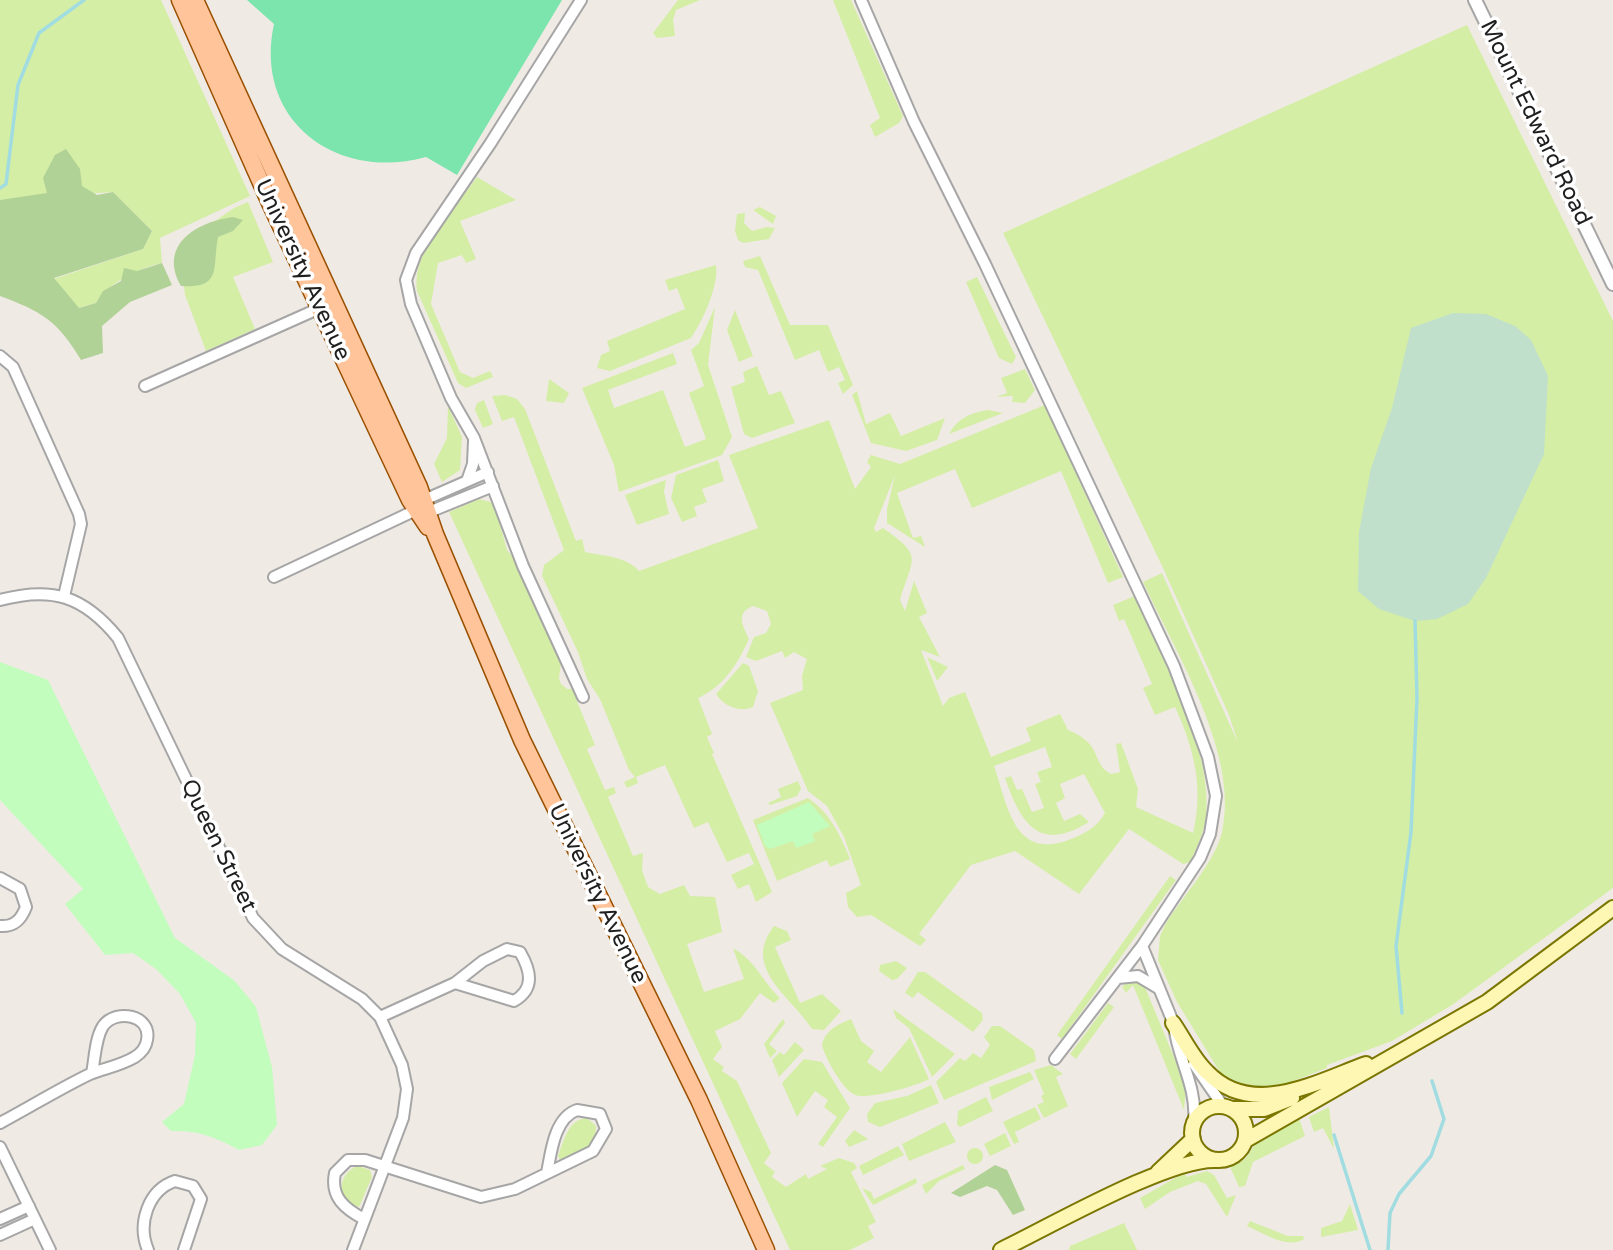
<!DOCTYPE html>
<html>
<head>
<meta charset="utf-8">
<style>
  body { margin:0 }
  canvas { display:block; background:#f0eae4 }
</style>
</head>
<body>
<canvas width="1613" height="1250"></canvas>
<script>
const c = document.querySelector('canvas').getContext('2d');
c.lineJoin = 'round';
function fill(path, color) {
  c.fillStyle = color;
  c.fill(path, 'evenodd');
}
function strokePath(path, color, width, dash) {
  c.strokeStyle = color;
  c.lineWidth = width;
  c.lineCap = dash ? 'butt' : 'round';
  c.setLineDash(dash || []);
  c.stroke(path);
}
function write(font, color, halo, rows, align = 'center') {
  c.font = font + ' "Varela Round",sans-serif';
  c.lineWidth = 7;
  c.setLineDash([]);
  c.textBaseline = 'middle';
  c.strokeStyle = halo;
  c.fillStyle = color;
  for (const [text, x, y, turn = 0] of rows) {
    c.save();
    c.translate(x, y);
    c.rotate((+turn || 0) * Math.PI / 180);
    c.textAlign = isNaN(turn) ? turn : align;
    if (halo) c.strokeText(text, 0, 0);
    c.fillText(text, 0, 0);
    c.restore();
  }
}
fill(new Path2D(`
  M0 0H161L250 196 160 238 162 263C139 268 108 283 96 303L78 308 54 279 143 249 152 231 113 192 0 200Z
  M678 0H700L676 10 673 20 675 36 657 38 653 33Z
  M833 0H851L903 116 899 123 875 137 870 125 880 118Z
  M1467 25 1613 321V888L1452 1005 1392 1041 1327 1065V1068L1283 1085 1251 1088 1221 1074 1177 1002 1158 960 1160 936 1166 923C1182 898 1216 860 1222 832 1240 755 1175 651 1143 582L1162 573 1238 743 1229 715 1163 568 1003 233Z
  M477 177 516 200 460 221 476 259 466 263 462 255 438 263 431 304 460 372 473 378 490 371 493 377 466 388 458 383 417 291C411 250 454 210 477 177Z
  M248 202 273 262 233 277 255 329 206 351 185 295 179 246 234 208Z
  M760 207 776 216 773 224 753 210Z
  M745 213 744 223 752 231 767 227 775 228 769 239 743 243 738 240 735 231 737 214Z
  M760 256 790 325H828L853 385 843 394 838 383 845 380 839 367 828 372 819 350 795 360 758 270 745 267 743 261Z
  M716 265C719 285 703 321 691 338L610 371 597 368 601 355 610 351 607 341 685 309 677 288 669 291 665 280Z
  M977 277 1016 357 1012 364 999 358 966 282Z
  M715 307 708 365 732 437 722 455 619 492 614 465 582 388 673 353 677 364 608 390 614 408 663 390 685 447 706 439 689 393 704 386 691 350 699 343Z
  M735 310 753 356 739 362 727 330Z
  M757 366 769 395 781 391 795 423 752 438 744 434 731 387 745 382 743 372Z
  M1025 369 1035 390 1025 403 1012 402 1013 396 996 397 1007 393 1001 378Z
  M549 379 569 393 564 403 546 401Z
  M857 391 866 424 890 413 901 436 945 418 937 440 906 451 871 443 852 395Z
  M505 395 517 399 525 409 576 541 582 539 585 552C603 556 626 556 639 571L758 528 729 455 829 420 855 489 871 467 867 462 871 455 900 464 1045 405 1123 577 1108 583 1061 471 972 508 955 469 897 493 913 538 921 536 925 547 887 523V509L895 475 874 528 876 532 883 528C924 557 913 556 900 600L905 611 914 581 927 613 919 617 940 657 921 650 943 706 949 698 965 692 991 757 1031 741 1026 728 1060 714 1068 730C1105 745 1090 763 1111 774L1120 772 1116 744 1121 743 1138 789 1136 807 1193 833C1204 788 1194 748 1175 707L1155 715 1143 688 1152 684 1124 619 1119 621 1113 605 1135 596C1162 657 1213 749 1206 816 1205 831 1196 848 1191 862L1183 864 1129 829 1079 894 1015 851 971 865 919 934 926 940 920 946 871 915 857 917 848 907 846 893 861 885 844 837 827 806 808 791 770 703 803 690 802 676 807 659 794 652 785 658 782 651 756 661 746 657 754 637 766 633 771 624 767 611 753 606C735 613 743 626 749 639 737 665 724 686 698 698L712 734 707 737 714 753 712 754 772 892 756 902 749 884 738 889 731 875 754 864 749 853 727 862 708 822 694 828 665 765 636 777 638 783 627 788 624 782 635 777 629 770 600 699 587 679 578 652 542 576 544 565 564 550 514 417 502 421 492 396ZM1045 747 1052 767 1037 772 1041 782 1035 784 1044 808 1032 812 1022 789 1017 790 1011 776 1005 778C1021 824 1039 853 1089 822L1080 814 1064 821 1056 803 1065 798 1060 784 1084 774 1105 813C1097 827 1086 833 1071 839 1014 862 1008 806 994 766Z
  M484 400 493 424 483 428 475 410 477 403Z
  M448 406 462 437 460 470 442 482 434 464 447 438Z
  M988 410 1003 413 949 434C958 418 970 413 988 410Z
  M718 460 724 481 702 489 707 502 694 507 697 516 682 522 671 498 676 475Z
  M666 480 664 492 669 514 637 525 625 495Z
  M479 499 494 503 507 550 516 561 562 655 559 678 561 684 567 689H580L583 696 576 699 595 745 587 749 605 790 614 787 616 793 608 797 633 856 643 853 642 870 648 887 660 894 684 885 690 896 715 897 722 932 687 944 704 992 744 979 733 948C757 962 761 980 780 998L774 1003 760 993 740 1019 715 1031 722 1047 713 1059 724 1067 722 1071 737 1081 771 1153 764 1163 775 1172 772 1177 786 1187 806 1174 808 1179 827 1169 820 1166 839 1158 854 1163 857 1168 851 1172 876 1222 868 1226 874 1238 850 1250H790L449 512Z
  M927 657 948 667 937 681 936 678Z
  M743 663 749 666 758 691 753 707C739 713 724 706 716 694Z
  M798 781 801 789 797 796 770 805 768 803 781 797 778 789Z
  M808 798C830 813 840 834 850 859L830 867 827 860 777 881 753 820Z
  M1170 876 1176 880 1062 1039 1057 1035Z
  M774 926 787 931 791 940 775 947 800 1003 822 994 841 1011 824 1030 812 1029C791 996 741 968 774 926Z
  M896 961 907 968 897 979 892 980 879 971 880 965Z
  M918 972H925L982 1013 983 1020 973 1032 918 992 913 998 905 993Z
  M1129 980 1144 985 1186 1086 1184 1110 1133 985 1126 993 1122 987Z
  M1108 1003 1114 1007 1076 1059 1070 1054Z
  M893 1009 955 1054 932 1077 909 1028 896 1018Z
  M783 1019 785 1023 769 1044 777 1051 770 1058 764 1044Z
  M851 1019 861 1041 874 1051 867 1062 881 1072 910 1037 929 1079C917 1086 867 1100 855 1095 842 1089 825 1058 822 1045 825 1030 839 1024 851 1019Z
  M992 1026H1000L1034 1050 1036 1061 944 1100 936 1082 960 1058 965 1061 973 1053 981 1058 990 1045 984 1037Z
  M795 1042 804 1050 779 1077 772 1060 780 1052 784 1055Z
  M804 1059 822 1062 850 1108 823 1147 818 1144 837 1117 824 1107 828 1100 815 1091 797 1117 782 1083Z
  M1051 1065 1063 1074 1056 1077 1068 1106 1044 1118 1037 1105 1044 1102 1041 1096 1044 1094 1034 1070Z
  M1030 1072 1034 1079 992 1100 989 1087Z
  M931 1085 939 1103 880 1127 868 1122 867 1114 875 1103 907 1096Z
  M986 1097 993 1111 960 1127 957 1124 958 1111Z
  M1035 1107 1041 1119 1015 1132 1019 1142 1014 1144 1003 1122Z
  M1329 1107 1334 1149 1323 1128 1314 1132 1309 1117Z
  M587 1118 596 1126 595 1143 560 1160 558 1156C564 1141 568 1119 587 1118Z
  M1299 1118 1305 1136 1253 1162 1245 1186 1239 1187 1230 1167 1245 1159 1259 1139Z
  M945 1122 956 1142 909 1161 902 1144Z
  M854 1130 868 1139 849 1147 845 1141Z
  M1005 1133 1011 1146 990 1156 984 1144Z
  M898 1146 904 1155 863 1175 859 1166Z
  M967 1156a8 8 0 1 1 16 0a8 8 0 1 1-16 0Z
  M963 1165 965 1169 939 1181 926 1194 922 1185Z
  M358 1166 370 1170 372 1177 359 1207C335 1202 337 1173 358 1166Z
  M1207 1171 1214 1175 1227 1198 1236 1195 1227 1217 1206 1184 1198 1181 1170 1192 1145 1209 1140 1198 1184 1173 1187 1177Z
  M916 1178 917 1183 873 1205 862 1188 871 1192 874 1199Z
  M1350 1204 1358 1230 1321 1237V1228L1342 1221Z
  M1250 1221 1288 1236H1303L1304 1239C1288 1250 1263 1233 1247 1226Z
  M1124 1223 1137 1250H1069L1070 1246Z`), '#d4eea6');
fill(new Path2D(`
  M66 149 80 169 82 186 97 195 113 192 152 231 143 249 54 278 79 308 96 303 103 291 121 281 124 268 137 271 162 263 172 285 130 302 102 326 103 353 81 360C58 321 41 311 0 296V200L47 193 43 178 55 155Z
  M233 217 243 220 233 231 218 237C212 267 223 289 181 286 158 245 196 222 233 217Z
  M995 1165 1007 1170 1025 1210 1013 1215 997 1190 987 1186 960 1197 951 1193Z`), '#b1d296');
fill(new Path2D(`
  M1453 313 1486 314 1515 326 1531 340 1548 376 1544 454 1486 578 1468 604 1437 619 1415 621 1379 609 1358 591 1359 532 1371 468 1392 408 1411 328Z`), '#c0e0cc');
fill(new Path2D(`
  M0 662 48 680 175 938 235 981 256 1007 272 1067 277 1125 262 1145 239 1150C216 1137 197 1130 171 1131L162 1122 184 1104 195 1055 196 1023 180 994 156 969 133 953 105 955 65 904 83 889 0 800Z
  M809 802 830 826 812 834 815 841 796 848 793 841 770 849 765 846 757 825Z`), '#c2fdbe');
fill(new Path2D(`
  M247 0H562L457 175 426 157C336 182 253 120 274 24Z`), '#7ce5ad');
strokePath(new Path2D(`
  M0 188 6 184 18 85 39 33 84 0
  M1402 1013 1396 946 1411 832 1417 698 1415 621
  M1334 1135 1370 1250
  M1388 1250 1390 1213 1399 1194 1431 1156 1444 1119 1432 1081`), '#a1dce1', 3.5);
const minor = new Path2D(`
  M581 0 490 144 416 253 406 280 411 304 451 398 474 438 523 566 583 697
  M861 0 914 122 985 264 1174 666 1208 757 1216 796 1210 834 1200 858 1142 946 1055 1059
  M0 356 13 367 79 514 81 524 64 596
  M145 386 320 308
  M467 481 473 464 474 441
  M422 511 429 512 493 486
  M274 577 416 510 424 500 488 472
  M0 600C52 586 84 596 118 638L253 918 282 949 362 999 380 1017 402 1065 407 1089 403 1118 353 1250
  M0 878 20 889 26 907C21 920 14 927 0 926
  M1142 946 1175 1027
  M1118 978 1138 976 1158 988
  M380 1017 455 983 483 961 507 949 520 952C531 971 535 989 514 1001L455 983
  M1174 1026C1178 1059 1197 1087 1194 1120
  M1194 1064 1223 1106
  M0 1123C30 1107 59 1089 90 1074 105 1068 120 1066 135 1057 141 1053 146 1048 147 1040 152 1015 116 1008 103 1026 95 1039 95 1058 92 1073
  M0 1147 50 1250
  M0 1219 29 1206
  M364 1219C345 1209 330 1197 335 1173L348 1160H365L481 1197 515 1189 593 1151 606 1129 600 1114 577 1110C554 1118 551 1153 547 1173
  M0 1235 35 1219
  M148 1250C137 1224 148 1190 175 1181L193 1186 201 1199 184 1250`);
const tertiary = new Path2D(`
  M1475 0 1613 284`);
const secondary = new Path2D(`
  M1173 1023C1184 1039 1193 1059 1207 1072 1252 1119 1316 1082 1366 1064
  M1192 1133a27 27 0 1 1 54 0a27 27 0 1 1-54 0Z
  M1232 1109H1264L1292 1098
  M1246 1140 1487 1002 1613 908
  M1158 1172 1193 1139
  M1001 1250C1049 1227 1170 1157 1217 1160`);
const primary = new Path2D(`
  M180 0 270 203 410 500 428 527
  M195 0 419 487 435 534 522 740 699 1100 766 1250`);
strokePath(minor, '#a6a6a6', 14);
strokePath(tertiary, '#a6a6a6', 16);
strokePath(secondary, '#7b7600', 18);
strokePath(primary, '#995000', 19);
strokePath(minor, '#fff', 10);
strokePath(tertiary, '#fff', 12);
strokePath(secondary, '#fef7b4', 14);
strokePath(primary, '#ffc49a', 16);
write('23px', '#1f1f1f', '#fff', [
  ["Mount Edward Road",1535,123,64],
  ["University Avenue",302,270,65],
  ["Queen Street",218,846,64],
  ["University Avenue",597,894,64]
]);
</script>
</body>
</html>
